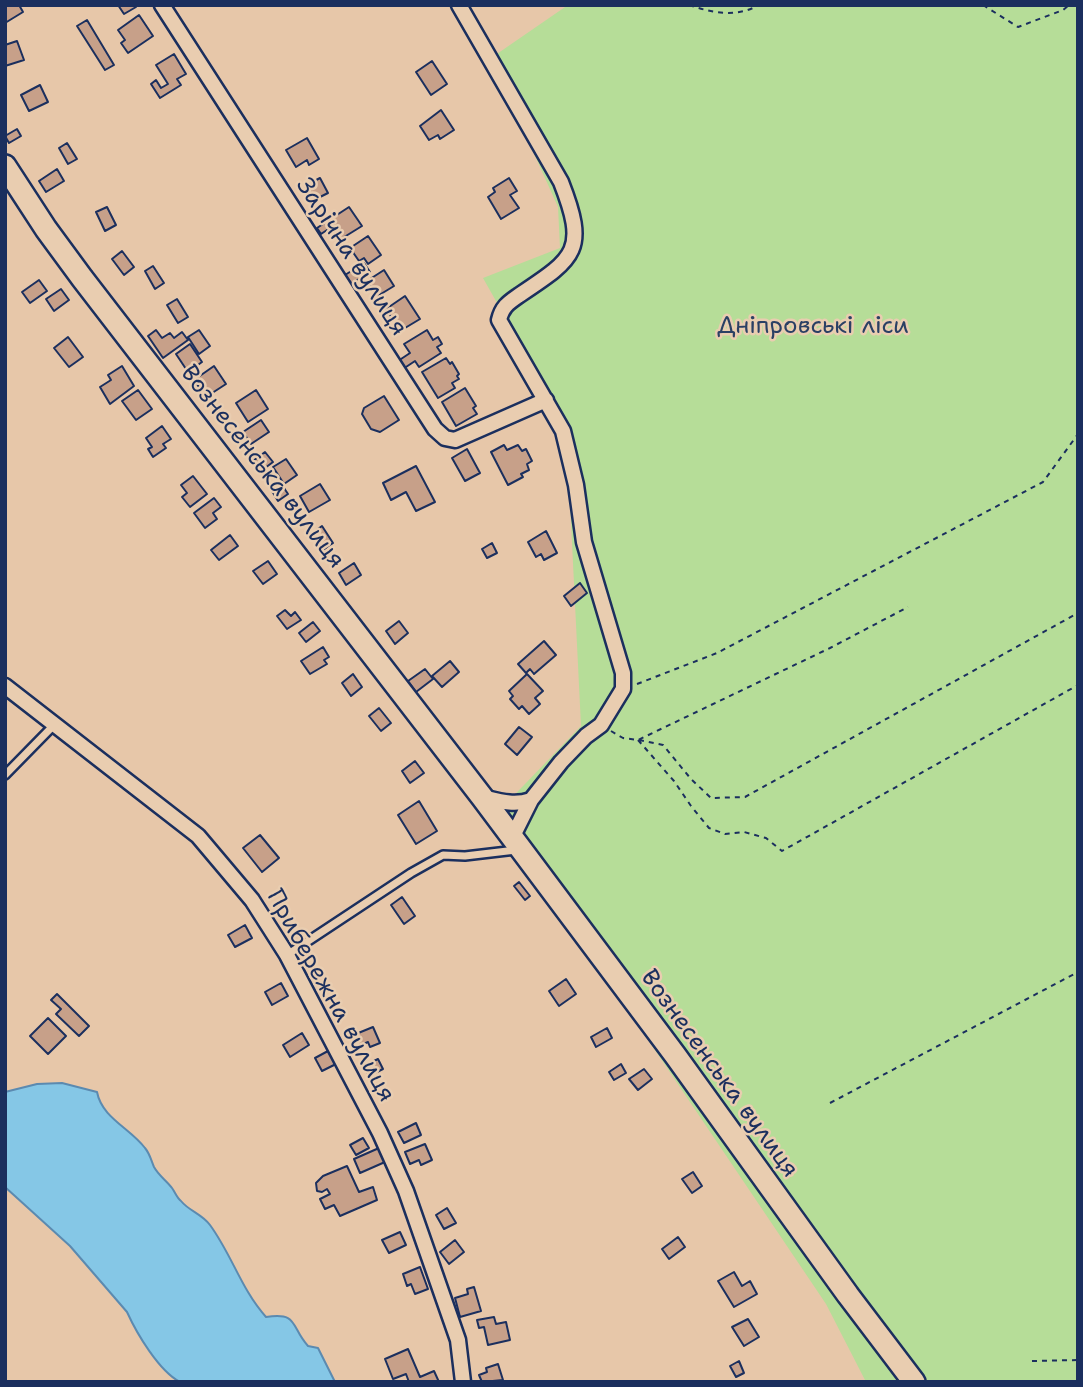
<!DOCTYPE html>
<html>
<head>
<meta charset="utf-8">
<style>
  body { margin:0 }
  #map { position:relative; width:1083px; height:1387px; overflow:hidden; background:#e7c7a9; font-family:"Shantell Sans",sans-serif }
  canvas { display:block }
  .frame { position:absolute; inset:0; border:7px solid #1b2f5e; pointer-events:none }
</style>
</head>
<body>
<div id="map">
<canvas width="1083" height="1387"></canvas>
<div class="frame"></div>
</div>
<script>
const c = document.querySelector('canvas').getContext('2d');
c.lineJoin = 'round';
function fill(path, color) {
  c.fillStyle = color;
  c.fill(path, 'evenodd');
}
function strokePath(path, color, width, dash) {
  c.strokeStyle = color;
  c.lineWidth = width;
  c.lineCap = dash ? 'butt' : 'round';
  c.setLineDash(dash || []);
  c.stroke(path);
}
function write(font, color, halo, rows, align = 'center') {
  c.font = font + ' "Shantell Sans",sans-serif';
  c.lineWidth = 5;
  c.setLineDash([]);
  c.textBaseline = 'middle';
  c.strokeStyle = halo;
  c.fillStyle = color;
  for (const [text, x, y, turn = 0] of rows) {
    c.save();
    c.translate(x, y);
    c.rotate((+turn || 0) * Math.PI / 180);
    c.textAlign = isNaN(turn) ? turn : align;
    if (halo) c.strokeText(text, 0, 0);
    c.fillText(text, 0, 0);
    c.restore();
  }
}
fill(new Path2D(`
  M568 5H1078V1382H866L826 1304 496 814 581 726 567 441 553 402 483 278 560 248 558 207 491 58Z`), '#b6dd98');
const water = new Path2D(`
  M62 1083 97 1092C102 1118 130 1128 145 1148 150 1154 151 1160 154 1167 159 1176 166 1180 172 1188 175 1192 177 1198 181 1201 189 1211 202 1214 210 1225 232 1255 241 1289 266 1317 299 1312 290 1326 308 1346L318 1348 335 1382H180C159 1371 137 1334 127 1312L70 1246 5 1187V1092L37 1084Z`);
fill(water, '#85c7e6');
strokePath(water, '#5b8ab0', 2);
const building = new Path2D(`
  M5 5H19L23 12 5 23Z
  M118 5H135L136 7 124 14Z
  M139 15 153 36 128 53 121 43 125 40 118 30Z
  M87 20 114 65 105 70 77 26Z
  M17 41 24 60 5 66V45Z
  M174 54 186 74 177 79 181 85 160 98 151 84 156 80 161 88 168 84 156 65Z
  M432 61 447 84 431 95 416 72Z
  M40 85 48 102 29 111 21 95Z
  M441 110 454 130 440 139 438 135 429 140 420 126Z
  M17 129 21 136 9 143 5 136Z
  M307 138 319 159 309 165 307 160 296 167 286 150Z
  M67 143 77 159 68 164 59 148Z
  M57 169 64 181 46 192 39 181Z
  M320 178 328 193 312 201 305 186Z
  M509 178 517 191 510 195 519 208 501 219 488 197 495 192 493 188Z
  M107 207 116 225 105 231 96 212Z
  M349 207 362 226 341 239 333 226 321 234 317 228Z
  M368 236 381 255 368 264 364 258 359 261 350 248Z
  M122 251 134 267 124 275 112 259Z
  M364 263 370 272 351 284 345 275Z
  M153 266 164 283 155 289 145 271Z
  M384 270 394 286 376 297 367 281Z
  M39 280 47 291 30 303 22 292Z
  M61 289 69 300 54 311 46 299Z
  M405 296 420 319 400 331 386 309Z
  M177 299 188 317 178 323 167 305Z
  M156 330 162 338 170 333 174 338 182 332 188 340 163 358 148 336Z
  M199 330 210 346 199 354 188 337Z
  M427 330 433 340 438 337 442 344 437 347 441 353 419 367 415 361 403 369 398 361 410 353 404 344Z
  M68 337 83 357 69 367 54 348Z
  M190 344 202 362 188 372 176 354Z
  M446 358 450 364 452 362 459 374 457 376 459 379 452 383 455 388 438 398 422 372Z
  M122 366 134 386 110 404 100 387 111 380 108 375Z
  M214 366 226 384 206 397 194 380Z
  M465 388 476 406 473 408 477 414 456 426 442 402Z
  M138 390 152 409 136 420 122 401Z
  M256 390 268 409 248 422 236 403Z
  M384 396 399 420 380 432 371 429 362 414 364 408Z
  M261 420 269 432 251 444 243 432Z
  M162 426 171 439 163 444 166 448 153 457 148 449 152 447 146 438Z
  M504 445 507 450 518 445 522 451 526 449 532 461 527 464 529 470 521 474 523 477 508 485 491 452Z
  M467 449 480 473 465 481 452 458Z
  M265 452 273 462 261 471 253 461Z
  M286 459 297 475 284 484 273 467Z
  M416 466 435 502 416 511 406 492 391 500 383 483Z
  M193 476 207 494 190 507 182 497 187 493 181 485Z
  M320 484 330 500 309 512 300 496Z
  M282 485 288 494 278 501 272 491Z
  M214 498 221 507 213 513 217 519 205 528 194 513Z
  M322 526 333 543 323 550 311 534Z
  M546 531 557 553 544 560 541 554 536 557 528 542Z
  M230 535 238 546 219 560 211 550Z
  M492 543 497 553 487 558 482 549Z
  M268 561 277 574 263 584 253 571Z
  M354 563 361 575 346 585 339 573Z
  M580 583 587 593 571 606 564 596Z
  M285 610 291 616 295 612 301 620 287 629 277 616Z
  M399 621 408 633 395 644 386 631Z
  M313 622 320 631 306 642 299 633Z
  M544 641 556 655 534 674 530 669 526 673 518 664Z
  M323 647 329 657 324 660 327 664 310 674 301 661Z
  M450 661 459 672 442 687 432 676Z
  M425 669 433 679 416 692 408 681Z
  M353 674 362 687 351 696 342 683Z
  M527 674 543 691 535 698 540 704 529 714 522 706 519 709 510 699 513 696 509 691Z
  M379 708 391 723 381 731 369 716Z
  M519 727 532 737 517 755 505 744Z
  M415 761 424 773 410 783 402 771Z
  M419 801 437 831 416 844 398 815Z
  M260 835 279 858 262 872 243 848Z
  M519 882 530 896 525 900 514 886Z
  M402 897 415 916 404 924 391 905Z
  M245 925 252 938 235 947 228 935Z
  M566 979 576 994 559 1006 549 991Z
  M281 983 288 996 272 1005 265 992Z
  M57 994 89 1026 79 1036 56 1014 61 1009 51 1000Z
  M48 1018 66 1036 48 1054 30 1036Z
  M373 1027 380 1043 370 1047 368 1042 356 1047 351 1036Z
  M607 1028 612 1038 596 1047 591 1037Z
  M302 1033 309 1045 290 1057 283 1045Z
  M328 1051 336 1064 322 1071 315 1058Z
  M378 1059 383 1069 369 1076 364 1066Z
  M621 1064 626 1073 614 1080 609 1072Z
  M644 1069 652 1079 638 1090 629 1079Z
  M416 1123 421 1135 404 1143 398 1132Z
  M363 1138 369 1148 356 1155 350 1145Z
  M425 1144 432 1160 421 1165 419 1160 410 1164 405 1152Z
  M379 1148 385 1162 360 1173 354 1159Z
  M347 1166 359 1192 373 1187 377 1200 340 1216 334 1205 325 1209 320 1199 330 1194 327 1189 322 1192 317 1191 316 1183 323 1176Z
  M693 1172 702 1186 692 1193 682 1179Z
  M447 1208 456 1223 444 1229 436 1215Z
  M400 1232 406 1245 389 1253 382 1240Z
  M678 1237 685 1247 669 1259 662 1249Z
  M455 1240 464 1252 449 1264 440 1252Z
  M420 1267 428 1289 415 1294 411 1284 407 1286 403 1274Z
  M734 1272 742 1286 750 1281 757 1294 734 1307 718 1281Z
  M474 1287 481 1311 460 1317 455 1298 468 1294 467 1289Z
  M494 1317 496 1324 506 1322 510 1340 488 1345 484 1327 479 1328 477 1320Z
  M748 1319 759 1337 744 1346 732 1327Z
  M408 1349 420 1377 434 1371 439 1382H409L406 1374 393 1379 385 1359Z
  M739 1361 744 1373 736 1377 730 1366Z
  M498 1364 503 1380 482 1382 479 1375 487 1372 486 1368Z`);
fill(building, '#c7a089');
strokePath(building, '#1b2f5e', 2);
const service = new Path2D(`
  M5 775 54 725
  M287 955 411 873 443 855 465 856 516 850`);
const minor = new Path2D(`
  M162 5 435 429 445 438 455 440 546 400
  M459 5 561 182C588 251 575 258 518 296 508 303 502 307 499 320L563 431 576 485 584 542 623 673V689L601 725 586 736 561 762 531 800 512 838
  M5 686 198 836 252 900 287 955 380 1133 406 1191 458 1340 463 1382
  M482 797C499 801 514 806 531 800`);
const secondary = new Path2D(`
  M5 166 46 229 82 278 482 797 675 1055 848 1295 914 1382`);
strokePath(service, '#1b2f5e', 12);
strokePath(minor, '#1b2f5e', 19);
strokePath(secondary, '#1b2f5e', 26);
strokePath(new Path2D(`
  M689 5C713 13 736 18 759 5
  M983 5 1018 27 1063 10 1069 5
  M637 684 717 653 1043 482 1078 434
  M611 731 623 738 638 740 830 648 908 607
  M638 740 674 781 691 806 709 828 725 834 744 832 766 838 782 851 1078 685
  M639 740 663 745 691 779 711 798 745 797 1078 613
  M830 1103 1078 972
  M1032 1361 1078 1360`), '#1b2f5e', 2, [5, 5]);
strokePath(service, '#e9cdb0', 7);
strokePath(minor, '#e9cdb0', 14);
strokePath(secondary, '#e9cdb0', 21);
write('24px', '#1b2f5e', '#e9cdb0', [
  ["Зарічна вулиця",351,257,57],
  ["Вознесенська вулиця",262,467,52],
  ["Прибережна вулиця",330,996,61],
  ["Вознесенська вулиця",719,1074,54]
]);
write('24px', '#2a4064', '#e9cdb0', [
  ["Дніпровські ліси",813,327]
]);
</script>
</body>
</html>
